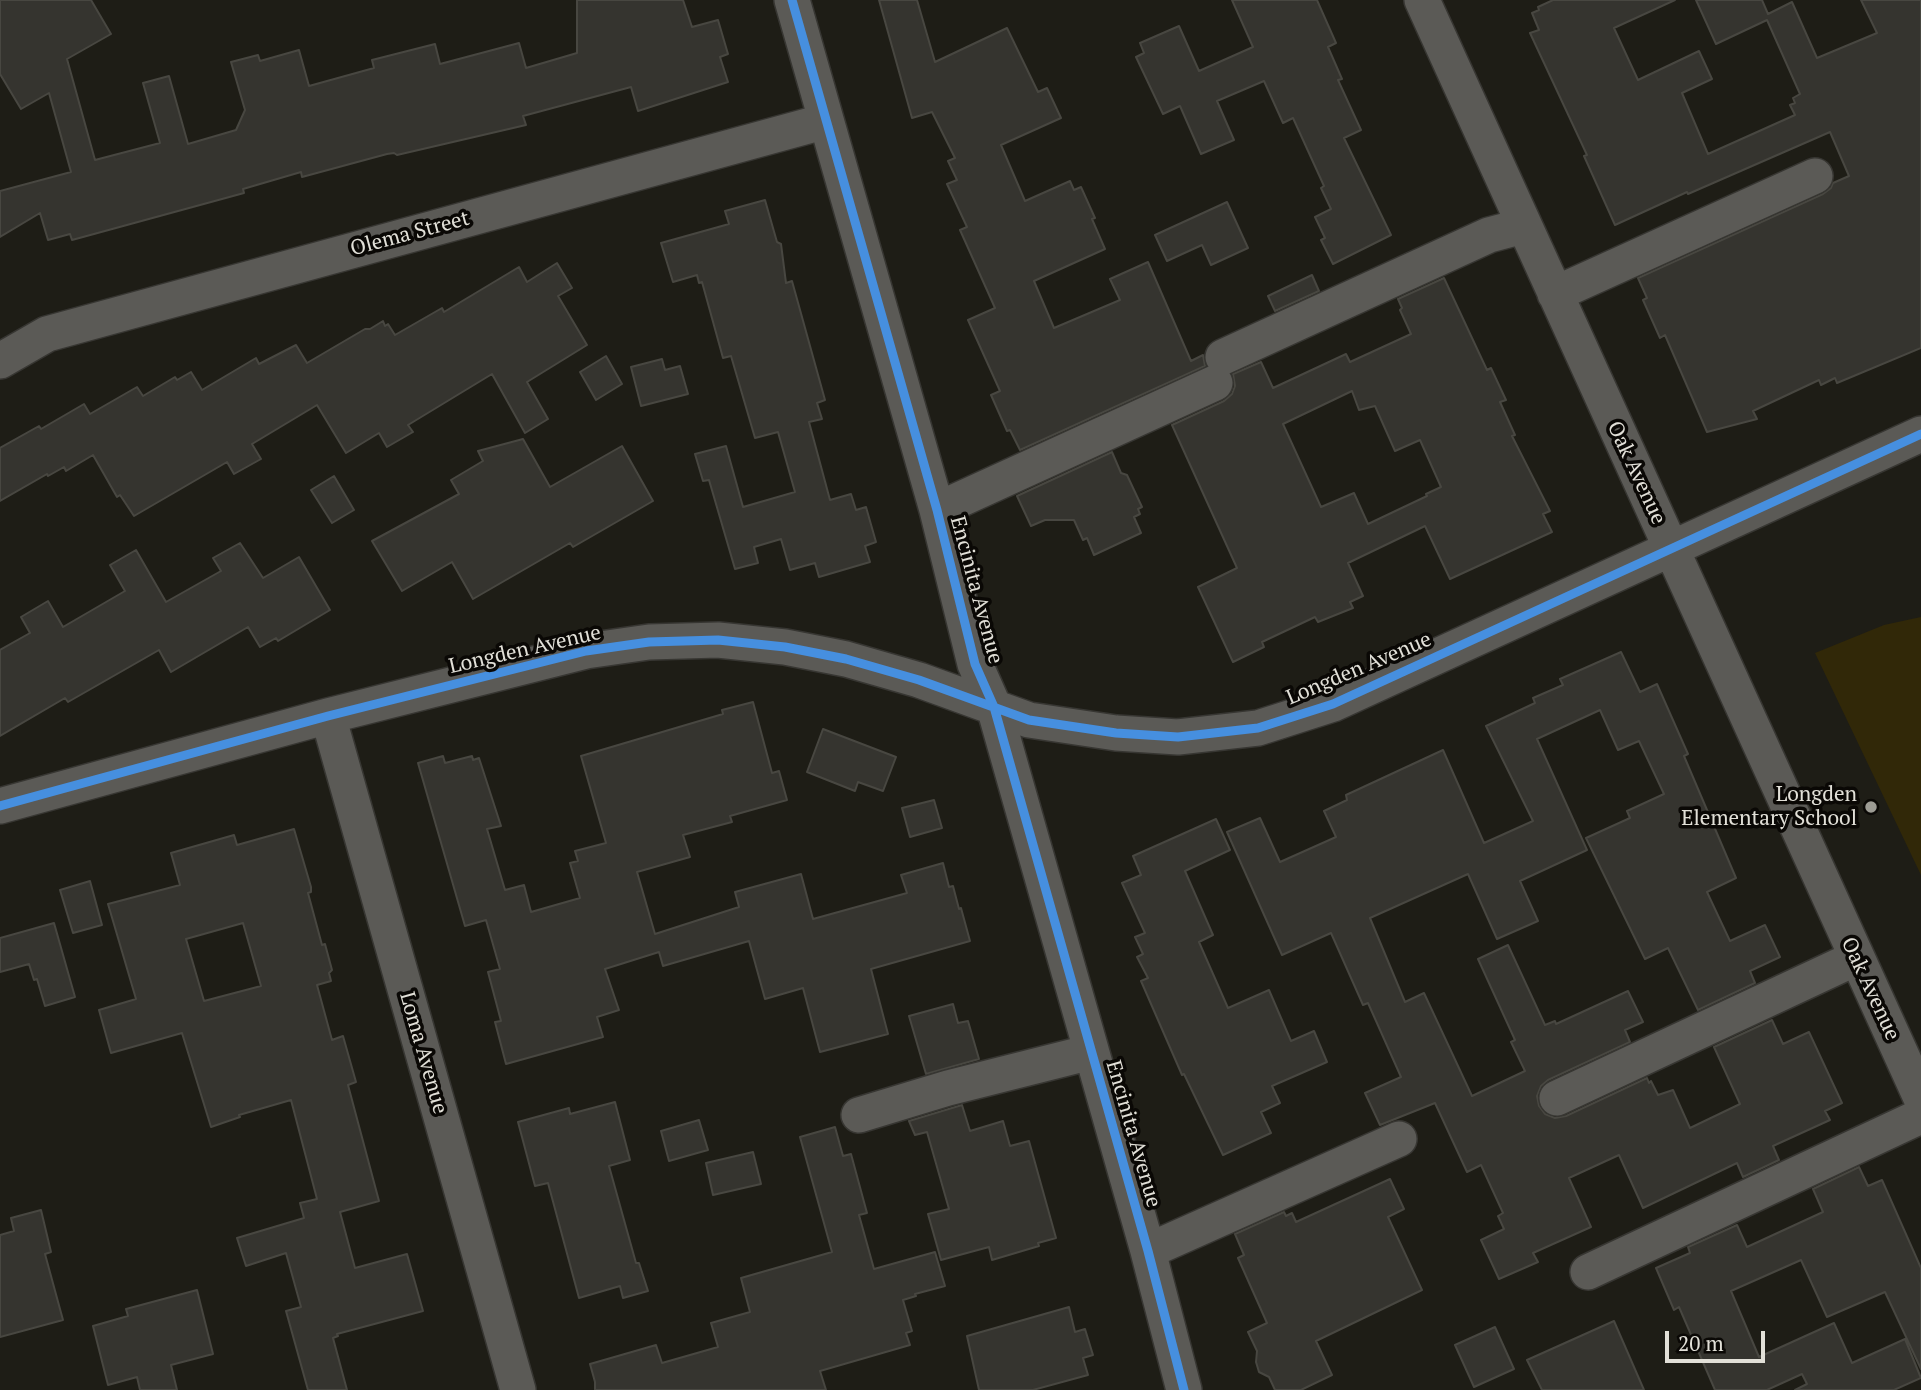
<!DOCTYPE html>
<html>
<head>
<meta charset="utf-8">
<style>
  body { margin:0 }
  #map { position:relative; width:1921px; height:1390px; overflow:hidden; background:#1e1d16; font-family:"PT Serif",serif }
  canvas { display:block }
  .scale { position:absolute; left:1665px; top:1331px; width:100px; height:32px; box-sizing:border-box; border:4px solid #e2e0d8; border-top:0; padding-left:9px; font-size:21px; line-height:24px; white-space:nowrap; color:#e2e0d8; -webkit-text-stroke:5px #0a0805; paint-order:stroke }
</style>
</head>
<body>
<div id="map">
<canvas width="1921" height="1390"></canvas>
<div class="scale">20 m</div>
</div>
<script>
const c = document.querySelector('canvas').getContext('2d');
c.lineJoin = 'round';
function fill(path, color) {
  c.fillStyle = color;
  c.fill(path, 'evenodd');
}
function strokePath(path, color, width, dash) {
  c.strokeStyle = color;
  c.lineWidth = width;
  c.lineCap = dash ? 'butt' : 'round';
  c.setLineDash(dash || []);
  c.stroke(path);
}
function write(font, color, halo, rows, align = 'center') {
  c.font = font + ' "PT Serif",serif';
  c.lineWidth = 7;
  c.setLineDash([]);
  c.textBaseline = 'middle';
  c.strokeStyle = halo;
  c.fillStyle = color;
  for (const [text, x, y, turn = 0] of rows) {
    c.save();
    c.translate(x, y);
    c.rotate((+turn || 0) * Math.PI / 180);
    c.textAlign = isNaN(turn) ? turn : align;
    if (halo) c.strokeText(text, 0, 0);
    c.fillText(text, 0, 0);
    c.restore();
  }
}
fill(new Path2D(`
  M1921 617V875L1815 653 1884 625Z`), '#312808');
const building = new Path2D(`
  M0 0H91L111 34 67 59 95 160 160 143 143 83 169 76 188 144 236 130 245 110 231 62 258 55 260 61 299 50 309 86 374 68 372 60 435 44 440 64 519 43 526 68 577 53V0H683L692 27 718 20 728 54 720 57 728 82 638 111 631 87 523 116 526 125 397 155 394 153 387 154 302 177 301 172 243 189 244 193 72 240 70 234 48 240 40 213 0 237V191L71 172 49 93 21 109 0 74Z
  M879 0H917L935 62 1007 28 1038 92 1047 88 1061 118 1001 145 1025 201 1070 181 1074 190 1081 187 1095 218 1092 219 1105 249 1034 281 1054 328 1120 300 1110 279 1148 262 1191 361 1203 355 1205 366 1020 450 1010 430 1007 431 991 395 1000 391 968 320 995 308 960 230 967 227 947 184 957 180 948 161 955 158 932 112 912 118Z
  M1232 0H1317L1336 43 1328 47 1342 79 1338 80 1361 130 1344 138 1391 235 1333 264 1321 240 1325 238 1315 217 1331 209 1321 188 1324 186 1293 118 1283 123 1264 81 1217 101 1234 140 1201 154 1180 106 1163 114 1136 57 1144 53 1140 43 1179 26 1199 71 1253 47Z
  M1553 0H1675L1614 28 1638 80 1699 51 1712 79 1682 93 1708 154 1795 115 1790 105 1795 103 1793 98 1800 94 1767 20 1716 44 1696 0H1762L1768 14 1792 2 1817 58 1877 33 1861 0H1921V348L1837 383 1835 378 1821 385 1819 380 1753 411 1757 419 1707 432 1665 335 1660 338 1643 300 1647 298 1638 278 1823 194 1831 188 1833 183 1849 176 1830 132 1688 194 1687 192 1615 225 1584 156 1587 155 1530 33 1539 30 1532 13 1539 10 1538 7Z
  M765 200 777 242 781 244 786 283 792 281 825 400 817 403 822 419 809 422 830 500 851 494 856 510 866 507 876 542 865 546 870 562 819 577 815 563 790 570 781 539 754 547 758 563 735 569 709 480 703 481 695 454 726 446 743 507 795 492 778 432 755 438 731 356 723 358 702 282 699 283 697 275 673 282 661 243 729 224 725 211Z
  M1227 202 1248 248 1211 265 1202 245 1167 261 1155 235Z
  M557 263 572 288 558 296 587 345 527 382 548 419 525 433 492 374 408 425 413 432 387 447 379 433 346 453 317 405 252 444 261 459 234 474 227 462 134 516 120 495 117 497 93 455 66 471 64 467 48 476 47 474 0 501V448L39 426 41 429 84 404 90 414 137 387 143 396 175 377 177 380 191 372 202 390 256 358 259 364 296 345 307 363 365 329H370L383 321 385 326 388 324 395 335 442 308 444 312 519 267 527 282Z
  M1312 275 1319 291 1275 311 1268 296Z
  M1444 278 1487 370 1491 368 1506 400 1500 402 1515 435 1512 436 1550 511 1543 514 1552 532 1450 579 1425 526 1348 563 1363 596 1350 602 1353 608 1318 622 1315 617 1262 642 1264 647 1233 662 1198 587 1237 568 1172 425 1224 401 1232 394 1235 386 1233 374 1261 362 1273 388 1346 354 1350 362 1411 334 1400 310 1402 308 1398 299ZM1352 391 1359 410 1375 406 1395 451 1420 440 1441 487 1426 494 1427 496 1368 524 1354 493 1321 507 1283 424Z
  M606 356 622 384 596 400 580 372Z
  M662 359 665 370 680 366 688 394 641 406 631 367Z
  M523 439 550 487 622 446 653 501 573 547 570 543 473 599 452 562 402 591 372 541 459 494 451 480 483 461 478 451Z
  M1112 452 1121 473 1127 475 1142 507 1138 509 1140 514 1134 517 1141 533 1094 555 1087 538 1083 540 1074 520H1045L1031 526 1017 496Z
  M334 476 354 510 332 523 311 490Z
  M240 543 263 578 299 557 330 610 278 641 276 638 260 647 248 627 171 672 159 650 68 702 65 698 0 736V650L30 633 21 617 48 601 63 627 125 591 110 565 136 550 166 602 221 571 213 558Z
  M1621 652 1640 692 1657 684 1688 754 1684 756 1736 878 1707 892 1730 941 1765 925 1780 957 1750 971 1755 983 1698 1010 1668 948 1645 959 1586 838 1630 818 1627 811 1664 794 1639 741 1618 750 1600 710 1537 739 1587 850 1520 881 1538 921 1497 939 1468 874 1370 918 1405 1002 1424 993 1472 1096 1525 1071 1511 1042 1515 1040 1478 959 1508 945 1545 1025 1555 1021 1556 1024 1628 991 1643 1022 1625 1030 1630 1042 1548 1080 1541 1086 1537 1096 1539 1106 1545 1114 1555 1118 1566 1116 1647 1078 1649 1083 1651 1081 1658 1095 1673 1090 1690 1128 1740 1104 1714 1047 1772 1020 1783 1044 1809 1032 1842 1103 1825 1111 1830 1120 1773 1146 1779 1160 1743 1177 1737 1163 1643 1208 1619 1155 1569 1178 1591 1227 1533 1253 1538 1262 1499 1279 1481 1240 1504 1229 1498 1216 1503 1213 1481 1165 1467 1172 1435 1103 1380 1125 1365 1093 1401 1077 1368 1003 1363 1005 1331 933 1282 955 1227 832 1260 818 1280 862 1336 837 1324 811 1347 800 1346 795 1443 750 1484 843 1533 821 1486 726 1535 703 1533 698 1563 685 1560 679Z
  M753 702 772 773 779 771 787 800 730 816 732 822 683 835 690 857 637 872 655 934 739 907 735 892 801 874 813 919 907 893 901 875 943 863 949 887 953 886 959 909 961 908 970 941 871 969 888 1034 820 1052 803 988 765 999 749 941 663 966 659 952 605 969 619 1010 597 1017 603 1037 506 1064 495 1022 501 1021 488 972 500 969 486 920 465 926 418 763 443 756 445 763 472 756 473 760 479 758 501 826 487 829 505 890 524 885 531 912 580 898 570 863 578 861 575 851 606 843 581 756 723 714 722 710Z
  M823 729 896 757 883 791 858 782 855 791 807 772Z
  M934 800 942 828 910 837 902 808Z
  M1216 819 1230 850 1185 871 1213 935 1199 942 1228 1008 1269 990 1291 1041 1314 1031 1327 1062 1272 1086 1280 1103 1261 1112 1271 1133 1223 1155 1184 1074 1182 1075 1141 981 1148 978 1137 957 1143 954 1135 937 1145 933 1122 883 1141 875 1133 856Z
  M294 829 311 887V892L308 893 322 945 325 944 332 970 329 973 331 981 317 985 332 1040 343 1036 356 1082 348 1085 379 1201 340 1212 355 1268 407 1254 423 1311 337 1334 338 1336 333 1338 347 1390H308L286 1311 301 1307 286 1253 246 1266 237 1238 304 1218 300 1203 317 1199 291 1100 239 1115 240 1117 211 1127 182 1033 111 1053 99 1010 136 999 108 904 180 885 171 853 234 835 237 845ZM243 923 261 986 204 1001 186 939Z
  M90 881 102 925 73 933 60 890Z
  M54 923 75 997 45 1006 37 979 34 980 29 964 0 972V938Z
  M953 1004 958 1023 968 1021 979 1059 926 1074 909 1016Z
  M615 1102 630 1160 609 1166 636 1263H639L648 1291 623 1298 620 1286 579 1298 548 1183 535 1186 518 1122 569 1108 570 1114Z
  M962 1105 970 1131 1003 1121 1010 1146 1029 1141 1056 1238 1038 1243 1039 1246 992 1260 989 1247 941 1260 928 1214 949 1209 927 1132 915 1135 909 1121Z
  M699 1120 708 1150 669 1161 661 1131Z
  M835 1127 843 1156 851 1154 867 1213 859 1215 874 1269 935 1252 945 1286 915 1294 916 1296 903 1300 912 1331 906 1333 910 1345 820 1371 826 1390H595V1382L590 1364 656 1345 662 1363 718 1347 711 1323 750 1312 741 1278 832 1252 800 1137Z
  M753 1152 761 1184 713 1195 706 1163Z
  M1859 1167 1868 1186 1882 1180 1921 1268V1369L1885 1292 1827 1317 1801 1260 1731 1291 1759 1357 1834 1323 1852 1363 1905 1339 1921 1378 1894 1390H1795L1807 1384 1802 1374 1767 1390H1715L1679 1307 1674 1310 1656 1268 1690 1253 1688 1247 1737 1225 1747 1247 1823 1212 1813 1189Z
  M1390 1179 1404 1209 1388 1217 1422 1290 1316 1341 1332 1375 1301 1390H1275L1269 1377 1259 1372 1256 1362 1257 1351 1248 1332 1267 1323 1238 1258 1244 1255 1235 1234 1284 1212 1286 1216 1292 1213 1296 1222Z
  M41 1210 51 1252 45 1254 63 1320 0 1337V1235L14 1231 11 1218Z
  M197 1290 213 1354 171 1365 177 1390H140L137 1377 108 1385 93 1326 128 1316 126 1309Z
  M1069 1307 1075 1332 1085 1329 1093 1355 1083 1358 1088 1375 1033 1390H979L967 1336Z
  M1614 1321 1644 1390H1542L1527 1360Z
  M1495 1327 1514 1369 1474 1387 1455 1345Z`);
fill(building, '#35342f');
strokePath(building, '#484741', 2);
const minor = new Path2D(`
  M792 0 937 510 975 664 994 707 1148 1251 1184 1390
  M1422 0 1921 1098
  M1555 294 1815 176
  M1223 357 1489 235 1523 226
  M0 361 47 334 826 121
  M937 510 1215 383
  M328 716 518 1390
  M0 806 328 716 586 651 649 642 718 640 785 647 846 659 919 680 1029 720 1116 733 1178 737 1258 728 1333 704 1921 434
  M1557 1098 1856 958
  M859 1115 948 1088 1091 1052
  M1148 1251 1399 1139
  M1588 1272 1921 1116`);
strokePath(minor, '#373632', 38);
strokePath(minor, '#5b5a56', 35);
strokePath(new Path2D(`
  M792 0 937 510 975 664 994 707 1148 1251 1184 1390
  M0 806 328 716 586 651 649 642 718 640 785 647 846 659 919 680 1029 720 1116 733 1178 737 1258 728 1333 704 1921 434`), '#468fdf', 9);
for (const [x, y, r, color] of [
  [1871,807,7,"#9d9c94"]
]) {
  const dot = new Path2D();
  dot.arc(x, y, r, 0, 2 * Math.PI);
  c.fillStyle = color;
  c.fill(dot);
  strokePath(dot, '#0a0805', 2.5);
}
write('21px', '#e2e0d8', '#0a0805', [
  ["Olema Street",410,234,-15],
  ["Oak Avenue",1636,473,65],
  ["Encinita Avenue",976,590,75],
  ["Longden Avenue",525,650,-13],
  ["Longden Avenue",1359,669,-23],
  ["Oak Avenue",1870,989,65],
  ["Loma Avenue",423,1053,74],
  ["Encinita Avenue",1133,1134,74]
]);
write('21px', '#e2e0d8', '#0a0805', [
  ["Longden",1857,795],
  ["Elementary School",1857,819]
], 'right');
</script>
</body>
</html>
